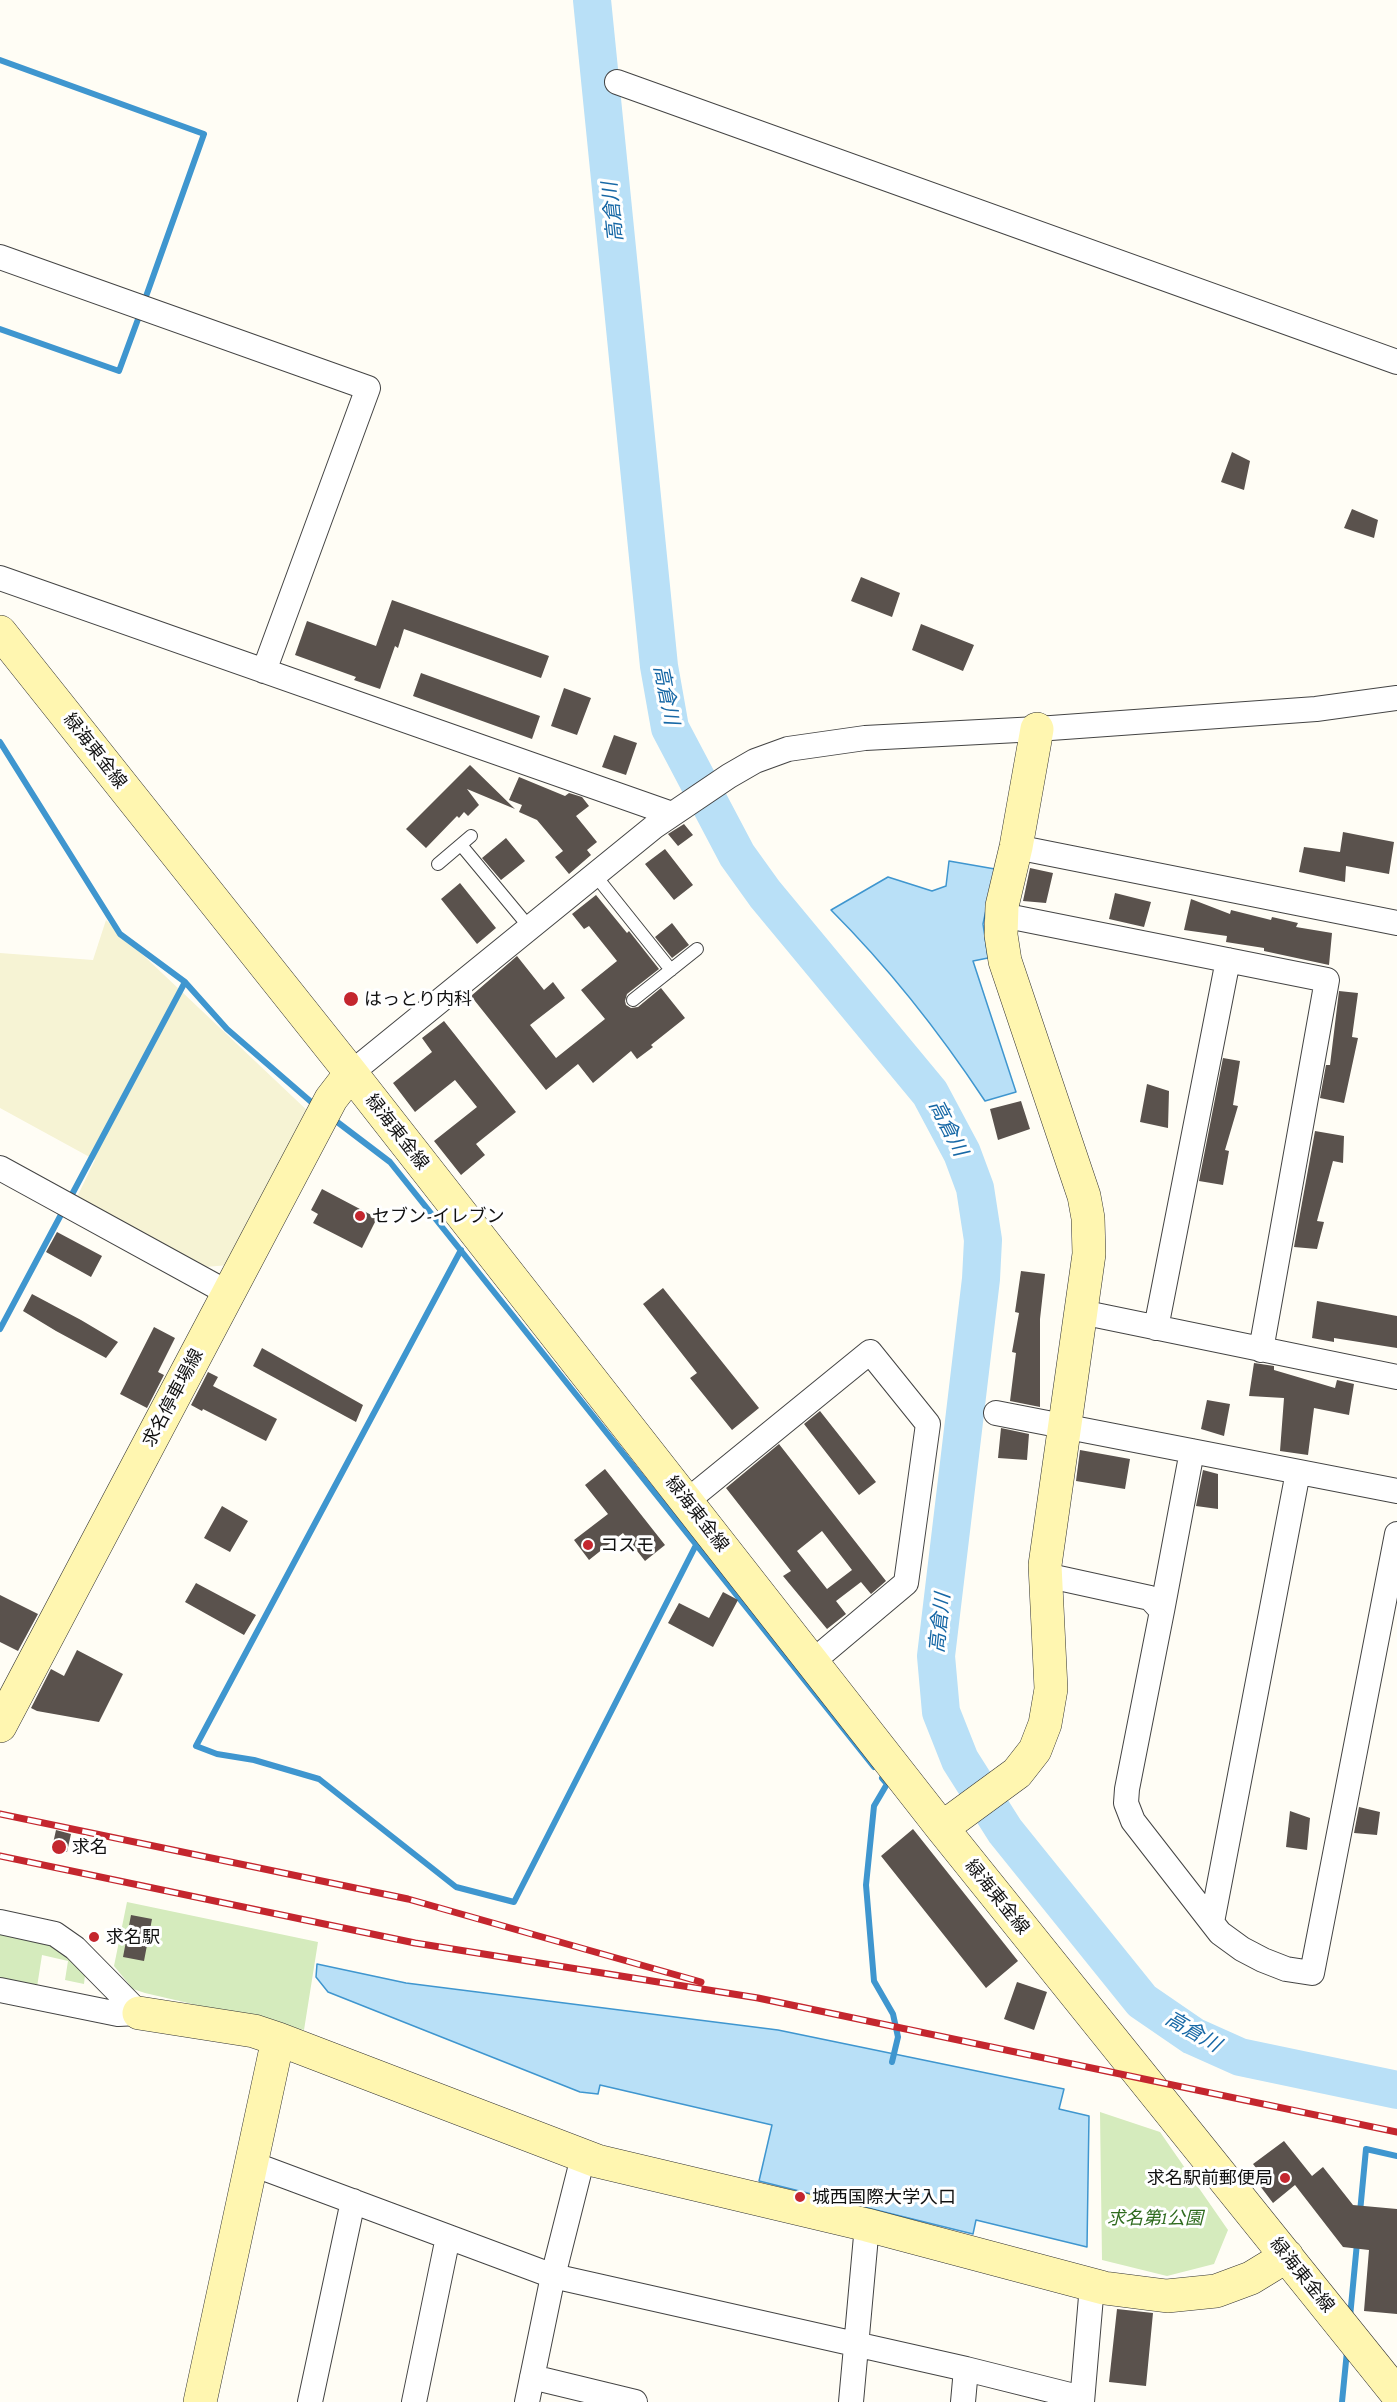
<!DOCTYPE html>
<html>
<head>
<meta charset="utf-8">
<style>
  body { margin:0 }
  canvas { display:block; background:#fffdf5 }
</style>
</head>
<body>
<canvas width="1397" height="2402"></canvas>
<script>
const c = document.querySelector('canvas').getContext('2d');
c.lineJoin = 'round';
function fill(path, color) {
  c.fillStyle = color;
  c.fill(path, 'evenodd');
}
function strokePath(path, color, width, dash) {
  c.strokeStyle = color;
  c.lineWidth = width;
  c.lineCap = dash ? 'butt' : 'round';
  c.setLineDash(dash || []);
  c.stroke(path);
}
function write(font, color, halo, rows, align = 'center') {
  c.font = font + ' "Crimson Pro","Noto Sans JP",serif';
  c.lineWidth = 6;
  c.setLineDash([]);
  c.textBaseline = 'middle';
  c.strokeStyle = halo;
  c.fillStyle = color;
  for (const [text, x, y, turn = 0] of rows) {
    c.save();
    c.translate(x, y);
    c.rotate((+turn || 0) * Math.PI / 180);
    c.textAlign = isNaN(turn) ? turn : align;
    if (halo) c.strokeText(text, 0, 0);
    c.fillText(text, 0, 0);
    c.restore();
  }
}
fill(new Path2D(`
  M106 920 312 1115 230 1265 205 1267 76 1199 95 1160 0 1108V953L93 960Z`), '#f6f3d4');
fill(new Path2D(`
  M127 1902 318 1942 304 2030 145 1993 133 1989 114 1966Z
  M0 1928 58 1946 85 1975 84 1984 65 1980 68 1961 42 1955 37 1987 0 1979Z
  M1100 2112 1160 2132 1228 2230 1214 2264 1167 2276 1102 2260Z`), '#d5ebbd');
const water = new Path2D(`
  M949 861 995 869 983 924 988 958 973 961 1016 1092 985 1101C940 1033 889 968 831 910L888 877 932 891 946 886Z
  M317 1964 406 1983 778 2030 1064 2089 1059 2109 1089 2116 1087 2247 976 2220 973 2234 759 2181 772 2125 600 2085 598 2094 580 2092 328 1992 316 1977Z`);
fill(water, '#b9e0f7');
strokePath(water, '#3f96cf', 1.5);
strokePath(new Path2D(`
  M0 60 204 134 144 302
  M0 329 119 371 141 311
  M0 742 120 934 185 982
  M332 1118 390 1162 874 1767
  M69 1200 185 982 227 1029 317 1107
  M461 1250 196 1746 217 1754 254 1760 319 1779 456 1887 514 1902 696 1545
  M0 1329 64 1209
  M882 1778 887 1784 874 1806 866 1885 874 1981 893 2014 898 2037 892 2062
  M1360 2212 1366 2149 1397 2156
  M1350 2317 1357 2243
  M1342 2402 1347 2351`), '#3f96cf', 6);
strokePath(new Path2D(`
  M592 0 659 666 670 728 737 855 765 894 930 1093 962 1153 975 1188 983 1240 981 1279 936 1656 941 1712 960 1760 1005 1831 1142 2001 1193 2036 1240 2057 1397 2090`), '#b9e0f7', 38);
fill(new Path2D(`
  M1232 452 1250 461 1244 490 1221 482Z
  M1352 509 1378 520 1374 538 1344 528Z
  M861 577 900 593 892 617 851 601Z
  M392 600 549 656 541 678 404 629 398 648 395 646 380 689 354 680 356 677 295 655 307 621 376 646Z
  M921 624 974 645 963 671 912 650Z
  M421 673 540 716 532 739 413 696Z
  M564 688 591 698 577 735 551 726Z
  M614 735 637 743 626 775 602 767Z
  M470 765 515 809 467 789 479 805 468 816 464 812 459 818 457 816 426 848 406 829Z
  M519 777 565 796 569 793 582 797 589 806 576 816 597 842 587 850 591 855 569 874 555 857 563 851 537 820 519 812 522 805 509 800Z
  M684 824 693 835 678 846 668 834Z
  M1343 832 1394 842 1389 874 1346 866 1345 882 1299 872 1304 847 1340 852Z
  M506 838 525 861 501 880 482 858Z
  M665 849 693 885 674 900 645 864Z
  M1030 868 1053 873 1046 903 1023 901Z
  M460 883 496 928 477 944 441 899Z
  M1115 893 1151 902 1144 927 1109 919Z
  M596 895 627 933 629 931 659 969 627 994 625 1001 626 1005 631 1008 638 1007 661 988 685 1018 651 1045 653 1047 637 1059 631 1051 593 1083 578 1064 546 1090 471 996 517 956 544 990 553 982 565 998 530 1025 556 1058 605 1019 581 990 617 961 589 926 584 929 572 914Z
  M1191 899 1230 914 1231 910 1271 920 1272 917 1298 923 1296 927 1332 933 1329 965 1264 951V948L1226 942 1227 936 1184 930Z
  M672 923 689 945 672 958 655 937Z
  M1339 991 1358 993 1352 1037 1358 1038 1344 1103 1320 1098 1326 1065H1330Z
  M444 1021 516 1112 476 1144 485 1155 461 1175 434 1141 477 1107 455 1080 415 1112 393 1083 432 1052 422 1038Z
  M1223 1058 1240 1061 1233 1105 1238 1106 1225 1150 1229 1151 1223 1185 1199 1181Z
  M1147 1084 1169 1091 1168 1128 1140 1122Z
  M1021 1101 1030 1129 998 1140 990 1109Z
  M1315 1131 1344 1136 1343 1163 1333 1161 1317 1221 1324 1222 1317 1249 1294 1247Z
  M322 1189 377 1218 362 1248 313 1223 318 1214 311 1210Z
  M57 1232 102 1256 91 1277 46 1252Z
  M1021 1271 1045 1274 1040 1319V1407L1010 1401 1016 1353 1012 1352 1019 1313 1015 1312Z
  M663 1288 759 1408 732 1430 690 1378 697 1373 643 1304Z
  M32 1294 81 1320 118 1342 106 1358 56 1331 23 1311Z
  M1317 1301 1397 1316V1348L1334 1338V1342L1312 1338Z
  M154 1327 175 1338 158 1372 164 1375 147 1408 120 1394Z
  M262 1348 363 1405 356 1422 253 1366Z
  M1254 1363 1274 1366V1370L1335 1388 1337 1380 1354 1384 1349 1415 1314 1408 1308 1455 1280 1451 1284 1398 1249 1396Z
  M208 1372 218 1377 213 1386 277 1419 266 1441 203 1409 202 1411 191 1405Z
  M1207 1400 1230 1404 1224 1436 1201 1429Z
  M820 1411 876 1482 859 1495 804 1424Z
  M1001 1428 1029 1434 1027 1460 998 1458Z
  M779 1444 886 1581 871 1594 861 1582 836 1601 846 1614 827 1629 783 1576 791 1571 726 1488ZM822 1531 852 1570 827 1589 797 1551Z
  M1080 1450 1130 1459 1125 1489 1076 1481Z
  M605 1469 665 1545 645 1561 623 1533 589 1560 574 1540 608 1514 585 1485Z
  M1203 1470 1218 1474V1509L1196 1506Z
  M222 1506 248 1521 230 1552 204 1538Z
  M196 1583 256 1615 244 1635 185 1602Z
  M723 1592 738 1600 713 1647 668 1623 679 1603 709 1618Z
  M0 1595 38 1614 18 1651 0 1642Z
  M77 1650 123 1674 99 1722 37 1711 31 1708 51 1669 64 1676Z
  M1359 1807 1380 1812 1377 1835 1354 1833Z
  M1290 1811 1310 1818 1307 1850 1286 1847Z
  M913 1829 1018 1961 986 1988 881 1856Z
  M56 1830 71 1834 67 1852 52 1848Z
  M131 1915 152 1919 144 1961 123 1957Z
  M1017 1982 1047 1992 1034 2030 1004 2019Z
  M1284 2141 1312 2176 1323 2167 1353 2205 1397 2209V2314L1364 2311 1369 2250 1343 2247 1295 2185 1273 2203 1257 2182 1263 2177 1253 2164Z
  M1117 2309 1153 2313 1146 2386 1109 2382Z`), '#5a524d');
const lane = new Path2D(`
  M461 845 530 928
  M438 864 471 836
  M595 875 671 970
  M633 1000 697 949`);
const street = new Path2D(`
  M617 82 1397 362
  M0 257 368 388 264 671
  M0 578 672 814
  M1016 847 1397 923
  M1002 915 1327 980 1261 1350
  M351 1073 655 826 729 776 755 761 788 749 865 738 1037 729 1316 709 1397 698
  M0 1168 228 1293
  M1081 1312 1397 1377
  M1156 1328 1228 960
  M996 1413 1397 1491
  M687 1501 870 1352 928 1424 906 1583 812 1662
  M1045 1575 1150 1598 1162 1611 1127 1789 1126 1803 1133 1821 1220 1933 1242 1949 1263 1960 1286 1969 1312 1973 1397 1534
  M1162 1611 1192 1451
  M0 1922 55 1934 75 1948 139 2013
  M1212 1922 1298 1472
  M0 1990 118 2014 139 2013
  M250 2163 553 2276 966 2369 1082 2398
  M532 2377 635 2402
  M310 2402 353 2201
  M414 2402 448 2237
  M527 2402 553 2276 583 2157
  M851 2402 867 2225
  M963 2402 966 2369
  M1082 2402 1092 2285`);
const secondary = new Path2D(`
  M0 632 351 1073 942 1828 1397 2394
  M0 1726 331 1099 351 1073
  M942 1828 1017 1773 1035 1750 1045 1724 1051 1689 1045 1565 1089 1254 1088 1218 1084 1196 1005 961 1001 935 1002 906 1016 847 1037 729
  M139 2013 254 2031 278 2039 597 2161 867 2225 1104 2288 1167 2296 1216 2291 1251 2278 1287 2256
  M200 2402 278 2039`);
strokePath(lane, '#444', 14);
strokePath(street, '#444', 26);
strokePath(secondary, '#333', 34);
strokePath(lane, '#fff', 12);
strokePath(street, '#fff', 24);
strokePath(secondary, '#fff6b0', 33);
const rail = new Path2D(`
  M0 1814 408 1899 701 1982
  M0 1856 415 1943 758 1998 1397 2132`);
strokePath(rail, '#c4262e', 7);
strokePath(rail, '#fff', 4.5, [14]);
for (const [x, y, r, color] of [
  [351,999,8,"#c4262e"],
  [360,1216,6,"#c4262e"],
  [588,1545,6,"#c4262e"],
  [59,1847,8,"#c4262e"],
  [94,1937,6,"#c4262e"],
  [1285,2178,6,"#c4262e"],
  [800,2197,6,"#c4262e"]
]) {
  const dot = new Path2D();
  dot.arc(x, y, r, 0, 2 * Math.PI);
  c.fillStyle = color;
  c.fill(dot);
  strokePath(dot, '#fff', 2);
}
write('18px', '#111', '#fff', [
  ["緑海東金線",95,751,52],
  ["緑海東金線",397,1132,52],
  ["求名停車場線",173,1398,-62],
  ["緑海東金線",697,1514,52],
  ["緑海東金線",997,1897,51],
  ["緑海東金線",1302,2275,51]
]);
write('18px', '#111', '#fff', [
  ["はっとり内科",364,999],
  ["セブン-イレブン",372,1216],
  ["コスモ",600,1545],
  ["求名",72,1847],
  ["求名駅",106,1937],
  ["求名駅前郵便局",1273,2178,"right"],
  ["城西国際大学入口",812,2197]
], 'left');
write('italic 18px', '#2f6b1f', '#fff', [
  ["求名第1公園",1155,2218]
]);
write('italic 20px', '#1768a6', '#fff', [
  ["高倉川",613,212,-96],
  ["高倉川",666,695,79],
  ["高倉川",948,1128,63],
  ["高倉川",940,1623,-84],
  ["高倉川",1193,2032,30]
]);
</script>
</body>
</html>
